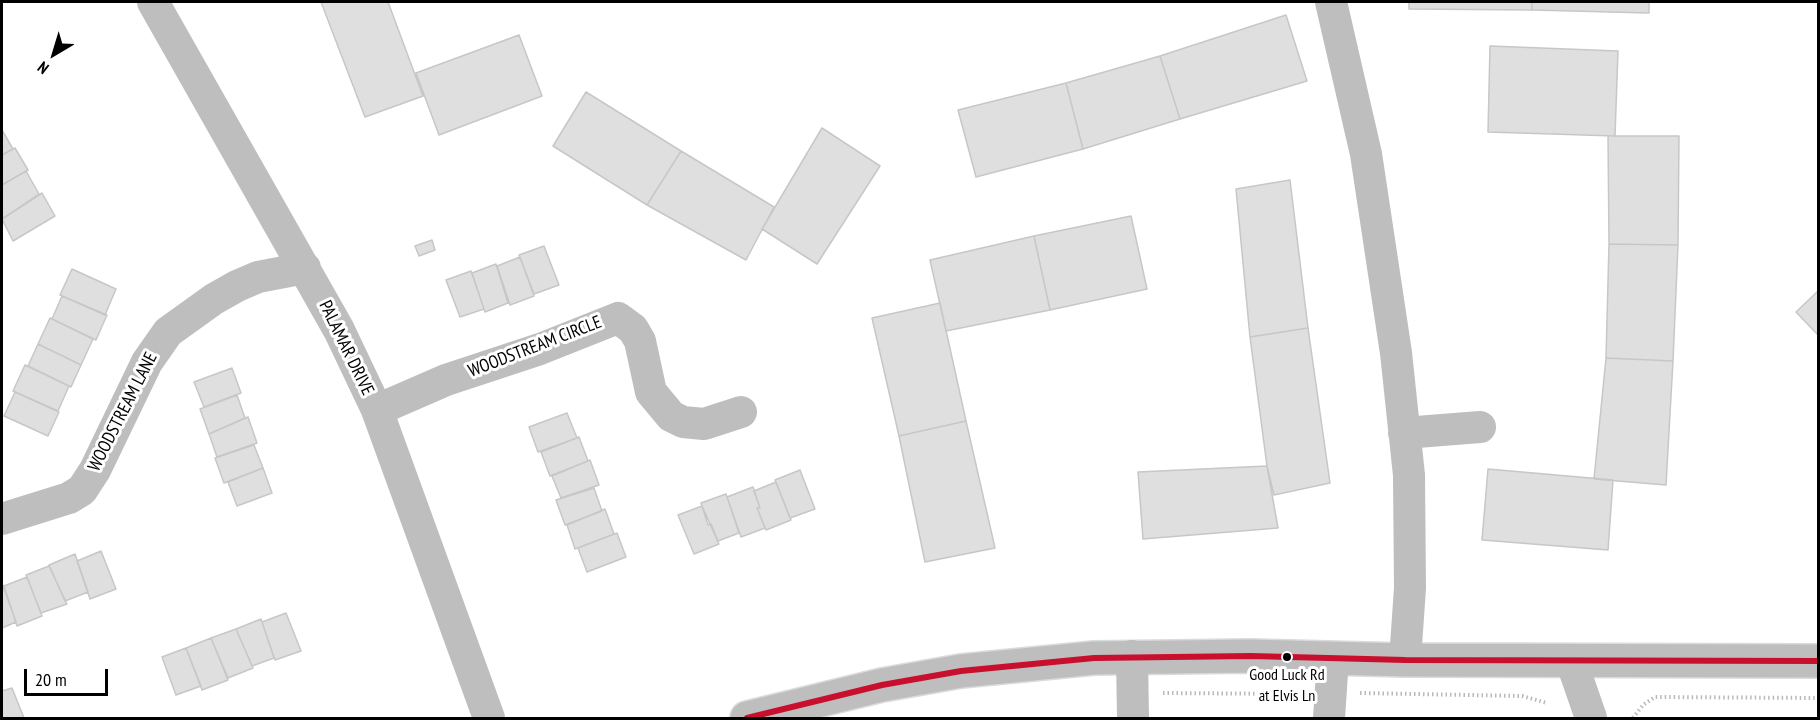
<!DOCTYPE html>
<style>
body{margin:0}
#map{position:relative;width:1820px;height:720px;overflow:hidden;background:#fff;font-family:"PT Sans Narrow",sans-serif}
canvas{display:block}
.frame{position:absolute;inset:0;border:3px solid #000;pointer-events:none}
.north{position:absolute;left:24px;top:24px;width:60px;height:60px;-webkit-text-stroke:4px #fff;paint-order:stroke;rotate:218deg;font-size:16px;font-weight:700;line-height:24px;text-align:center;color:#000}
.north::after{content:'';display:block;margin:auto;width:21px;height:27px;background:#000;clip-path:polygon(50% 0,100% 100%,50% 72%,0 100%)}
.scale{position:absolute;left:24px;top:669px;width:84px;height:27px;box-sizing:border-box;border:3px solid #000;border-top:0;padding-left:8px;font-size:18px;line-height:21px;white-space:nowrap;color:#000;-webkit-text-stroke:4px #fff;paint-order:stroke}
</style>
<div id="map">
<canvas width="1820" height="720"></canvas>
<div class="frame"></div>
<div class="north">N</div>
<div class="scale">20 m</div>
</div>
<script>
const c = document.querySelector('canvas').getContext('2d');
c.lineJoin = 'round';
function fill(path, color) { c.fillStyle = color; c.fill(path, 'evenodd'); }
const poly = rows => new Path2D(rows.map(r => 'M' + r).join(''));
function trace(path, color, width, dash) { c.strokeStyle = color; c.lineWidth = width; c.lineCap = dash ? 'butt' : 'round'; c.setLineDash(dash || []); c.stroke(path); }
function label(font, color, halo, rows, align = 'center') {
  c.font = font + ' "PT Sans Narrow",sans-serif'; c.lineWidth = 6; c.setLineDash([]); c.textBaseline = 'middle'; c.strokeStyle = halo; c.fillStyle = color; for (const [text, x, y, turn = 0] of rows) {
    c.save(); c.translate(x, y); c.rotate((+turn || 0) * Math.PI / 180); c.textAlign = isNaN(turn) ? turn : align; if (halo) c.strokeText(text, 0, 0); c.fillText(text, 0, 0); c.restore();
  }
}
const building = poly([
 [321,2,388,2,423,96,365,117,321,2],
 [1409,2,1532,2,1532,10,1409,9,1409,2],
 [1532,2,1649,2,1649,13,1532,10,1532,2],
 [1286,15,1307,81,1180,119,1160,56,1286,15],
 [519,35,542,96,439,135,416,73,519,35],
 [1490,46,1618,51,1615,136,1488,132,1490,46],
 [1160,56,1180,119,1083,149,1066,83,1160,56],
 [1066,83,1083,149,976,177,958,110,1066,83],
 [586,92,681,151,647,205,553,146,586,92],
 [822,128,880,166,817,264,762,229,822,128],
 [2,130,13,149,2,155,2,130],
 [1608,136,1679,136,1678,245,1609,244,1608,136],
 [15,148,28,170,2,185,2,155,15,148],
 [681,151,774,207,746,260,647,205,681,151],
 [26,171,39,194,2,219,2,185,26,171],
 [1290,180,1308,328,1250,337,1236,189,1290,180],
 [42,193,55,216,13,241,2,219,42,193],
 [1131,216,1147,289,1050,310,1034,236,1131,216],
 [1034,236,1050,310,946,331,930,260,1034,236],
 [432,240,435,250,419,256,415,246,432,240],
 [1609,244,1678,245,1673,361,1606,358,1609,244],
 [544,246,559,285,534,294,519,255,544,246],
 [520,257,534,296,510,305,497,266,520,257],
 [496,264,508,303,485,312,472,273,496,264],
 [72,269,116,289,105,315,60,295,72,269],
 [471,271,484,309,460,317,446,280,471,271],
 [1818,291,1818,335,1796,312,1818,291],
 [62,296,107,315,96,340,52,319,62,296],
 [940,303,966,421,899,436,872,318,940,303],
 [50,318,93,339,81,365,38,344,50,318],
 [1308,328,1330,483,1274,495,1267,466,1250,337,1308,328],
 [38,344,81,365,71,387,28,366,38,344],
 [1606,358,1673,361,1666,485,1594,479,1606,358],
 [25,365,69,386,58,411,13,391,25,365],
 [232,368,241,393,204,407,194,382,232,368],
 [15,392,59,412,48,436,4,416,15,392],
 [237,395,245,418,209,434,200,409,237,395],
 [567,413,577,438,538,452,529,427,567,413],
 [248,417,257,443,217,457,209,434,248,417],
 [966,421,995,548,925,562,899,436,966,421],
 [579,437,588,461,550,476,541,452,579,437],
 [254,445,263,468,224,483,215,458,254,445],
 [590,460,599,485,561,498,552,476,590,460],
 [1267,466,1278,528,1143,539,1138,472,1267,466],
 [263,468,272,493,237,506,228,482,263,468],
 [1488,469,1613,480,1608,550,1482,540,1488,469],
 [800,470,815,509,790,518,775,480,800,470],
 [776,482,791,520,766,530,757,508,760,508,754,491,776,482],
 [753,487,760,508,757,508,765,528,741,537,727,497,753,487],
 [594,488,602,511,565,525,556,500,594,488],
 [726,494,739,533,718,541,711,524,708,525,701,503,726,494],
 [702,506,719,544,694,554,678,515,702,506],
 [605,509,614,534,575,549,567,525,605,509],
 [617,533,626,557,587,572,578,548,617,533],
 [101,551,116,589,90,599,77,561,101,551],
 [75,554,88,592,65,601,49,565,75,554],
 [49,566,67,604,41,613,26,575,49,566],
 [27,577,42,616,17,626,4,586,27,577],
 [2,583,16,622,2,628,2,583],
 [286,613,301,651,275,660,262,622,286,613],
 [261,619,274,658,252,666,236,629,261,619],
 [236,629,253,668,228,678,211,638,236,629],
 [211,638,228,680,202,690,186,648,211,638],
 [186,648,201,686,176,695,162,657,186,648],
 [12,688,24,718,2,718,2,691,12,688]
]);
fill(building, '#dfdfdf');
trace(building, '#c7c7c7', 1.5);
const major = poly([
 [747,718,882,685,961,671,1094,658,1251,656,1405,660,1818,661]
]);
trace(major, '#dbdbdb', 36);
trace(poly([
 [1163,693,1301,694],
 [1360,693,1522,696,1547,703],
 [1633,718,1643,705,1655,697,1818,698]
]), '#b9b9b9', 4, [1.5, 3]);
trace(poly([
 [153,2,339,330,377,410,489,718],
 [1331,2,1366,154,1396,353,1409,475,1410,588,1405,660],
 [377,410,446,380,540,349,618,318,633,329,640,341,651,392,671,416,683,422,704,424,741,412],
 [1404,433,1480,427],
 [2,519,69,498,82,490,95,470,147,362,168,332,214,299,237,286,258,277,305,268],
 [1132,656,1133,718],
 [1571,660,1591,718],
 [1329,718,1333,658]
]), '#bebebe', 32);
trace(major, '#bebebe', 33);
trace(poly([
 [747,718,882,685,961,671,1094,658,1251,656,1405,660,1818,661]
]), '#c8102e', 6);
for (const [x, y, r, color] of [
 [1287,657,5,"#000"]
]) { const dot = new Path2D(); dot.arc(x, y, r, 0, 2 * Math.PI); c.fillStyle = color; c.fill(dot); trace(dot, '#fff', 2); }
label('16px', '#000', '#fff', [
 ["Good Luck Rd",1287,675],
 ["at Elvis Ln",1287,696]
]);
label('18px', '#000', '#fff', [
 ["WOODSTREAM CIRCLE",535,347,-21],
 ["PALAMAR DRIVE",346,348,64],
 ["WOODSTREAM LANE",123,412,-63]
]);
</script>
